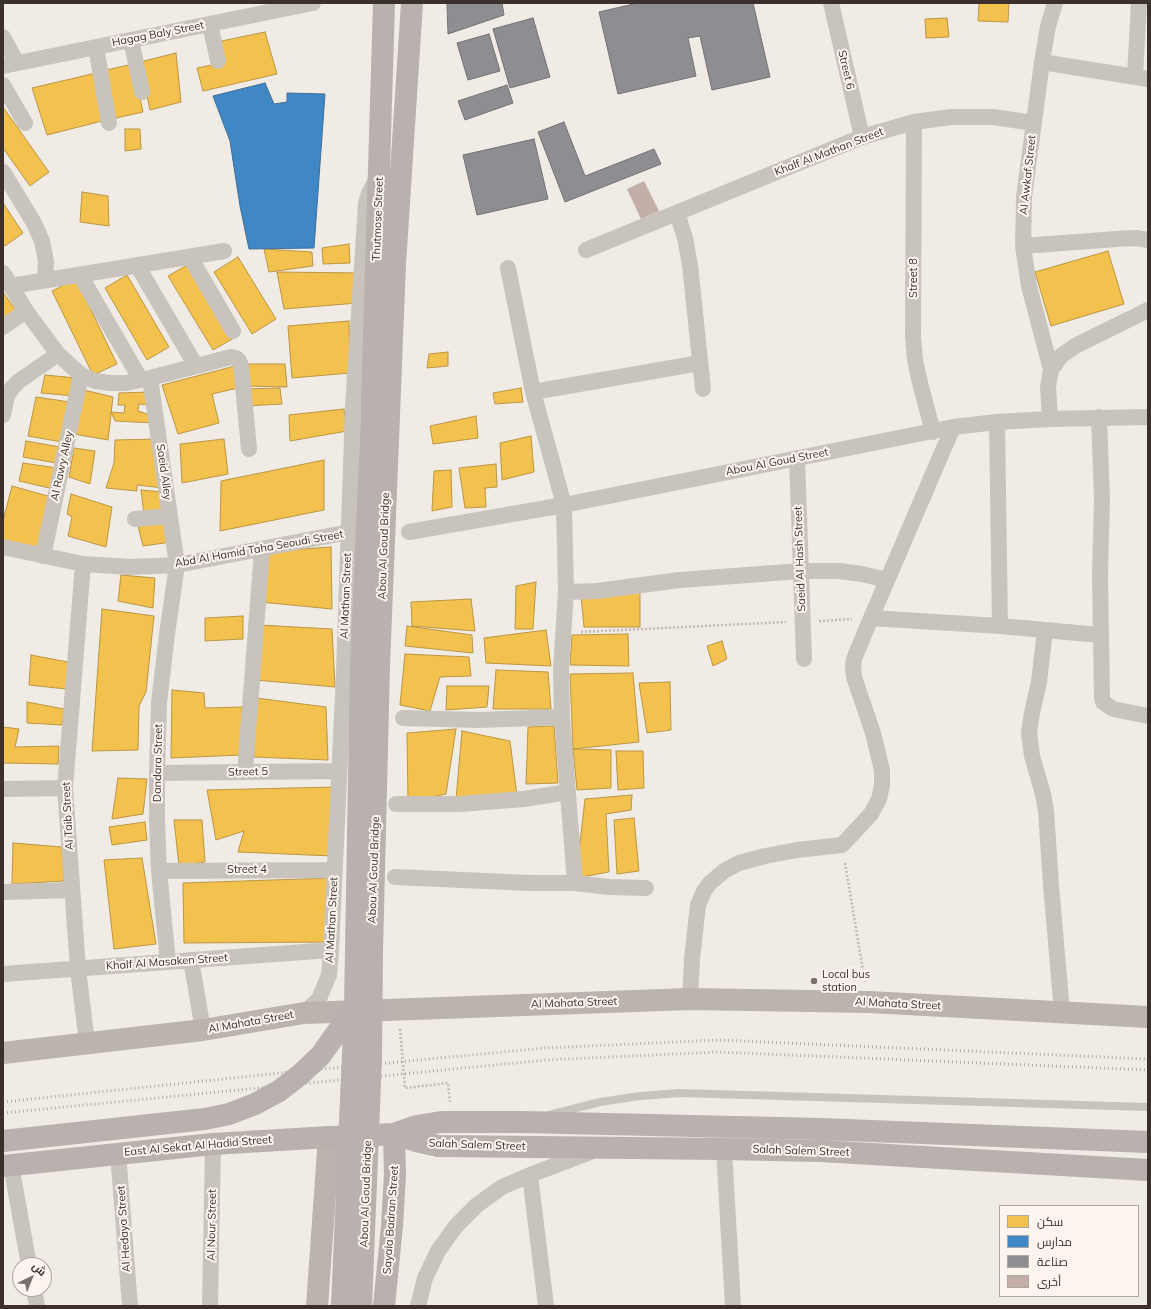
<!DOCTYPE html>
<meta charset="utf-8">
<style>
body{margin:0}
#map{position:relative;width:1151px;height:1309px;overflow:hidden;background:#f0ebe5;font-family:Mulish,Cairo,sans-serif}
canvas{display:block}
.frame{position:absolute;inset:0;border:4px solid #3b302b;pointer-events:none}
.legend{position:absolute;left:999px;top:1205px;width:140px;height:92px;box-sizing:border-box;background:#fbf5ee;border:1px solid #aea6a0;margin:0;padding:5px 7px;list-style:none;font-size:12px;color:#3b302b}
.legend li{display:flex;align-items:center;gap:8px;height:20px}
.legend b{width:20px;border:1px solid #aea6a0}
.north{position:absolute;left:12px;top:1257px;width:40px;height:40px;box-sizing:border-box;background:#fbf5ee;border:1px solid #aea6a0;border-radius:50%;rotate:43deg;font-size:11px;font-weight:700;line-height:16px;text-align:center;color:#3b302b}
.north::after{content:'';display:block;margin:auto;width:14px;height:18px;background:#7a716c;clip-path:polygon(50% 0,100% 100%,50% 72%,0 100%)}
</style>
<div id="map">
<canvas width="1151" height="1309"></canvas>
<div class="frame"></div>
<ul class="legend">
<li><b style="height:11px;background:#f2c14e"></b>سكن</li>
<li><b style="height:11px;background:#3f88c5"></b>مدارس</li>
<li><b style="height:11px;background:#8d8d92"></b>صناعة</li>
<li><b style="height:11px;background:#c3afa7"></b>أخرى</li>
</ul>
<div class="north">ش</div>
</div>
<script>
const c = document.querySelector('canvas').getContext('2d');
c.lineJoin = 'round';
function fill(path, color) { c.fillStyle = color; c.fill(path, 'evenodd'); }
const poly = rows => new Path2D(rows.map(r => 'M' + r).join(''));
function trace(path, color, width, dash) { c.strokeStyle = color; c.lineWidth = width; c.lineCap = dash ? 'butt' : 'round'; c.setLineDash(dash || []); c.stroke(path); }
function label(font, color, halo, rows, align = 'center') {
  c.font = font + ' Mulish,sans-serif'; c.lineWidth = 4; c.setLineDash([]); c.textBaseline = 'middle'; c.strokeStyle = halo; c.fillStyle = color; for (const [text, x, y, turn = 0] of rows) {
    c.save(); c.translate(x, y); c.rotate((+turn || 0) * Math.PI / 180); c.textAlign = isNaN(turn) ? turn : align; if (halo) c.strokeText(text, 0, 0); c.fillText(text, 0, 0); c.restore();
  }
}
const homes = poly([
 [979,3,1009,3,1008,22,978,21,979,3],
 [947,18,949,37,926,38,925,19,947,18],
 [265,32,277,74,203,91,197,68,221,63,217,42,265,32],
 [176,53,181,102,150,110,140,62,176,53],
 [133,64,143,112,112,119,102,71,133,64],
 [96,73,106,120,47,135,32,88,96,73],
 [3,107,49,172,30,186,3,148,3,107],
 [125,129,140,129,141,149,125,151,125,129],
 [82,192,108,196,109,226,80,222,82,192],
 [3,203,23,233,5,246,3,243,3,203],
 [349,244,350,263,323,264,322,248,349,244],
 [264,249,312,252,313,266,269,272,264,249],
 [1108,251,1124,304,1051,326,1035,272,1108,251],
 [238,257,276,319,252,334,214,272,238,257],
 [189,264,234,338,213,350,168,276,189,264],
 [277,272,358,273,358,303,284,309,277,272],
 [127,275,169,347,147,360,105,288,127,275],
 [76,279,117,364,93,375,52,291,76,279],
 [3,292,17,312,3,322,3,292],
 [349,321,350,373,292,378,288,326,349,321],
 [448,352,448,366,427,368,429,354,448,352],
 [244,364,285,364,287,387,245,386,244,364],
 [235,366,238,388,212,394,219,423,178,434,162,385,235,366],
 [45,375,77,378,74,396,41,393,45,375],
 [280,388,282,404,246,406,245,389,280,388],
 [521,388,523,402,495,404,493,393,521,388],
 [84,390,113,397,108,440,74,434,84,390],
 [149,392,151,405,139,404,138,411,153,416,153,423,115,421,111,412,124,413,125,405,118,405,119,393,149,392],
 [36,397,70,402,62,442,28,436,36,397],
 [344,409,347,431,290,441,289,415,344,409],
 [476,416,478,438,433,444,430,426,476,416],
 [531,436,534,472,502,480,500,443,531,436],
 [157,439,163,488,137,485,137,491,106,488,114,463,115,440,157,439],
 [224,439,228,474,182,483,180,444,224,439],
 [26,441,60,447,56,463,23,457,26,441],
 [74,448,95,451,90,484,69,477,74,448],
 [324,460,324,510,220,531,221,481,324,460],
 [23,463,57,468,54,489,19,481,23,463],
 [496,464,497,487,485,488,486,507,465,508,459,468,496,464],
 [451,470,452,507,432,511,434,471,451,470],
 [12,486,48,496,39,553,3,542,3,521,12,486],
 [141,490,163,492,166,513,144,515,141,490],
 [71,494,112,507,106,547,68,536,72,517,67,514,71,494],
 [165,519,171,542,143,546,137,522,165,519],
 [331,547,332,609,260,602,262,552,331,547],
 [121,575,155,578,153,608,118,601,121,575],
 [536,582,533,629,515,629,516,586,536,582],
 [640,592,640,627,584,627,581,596,640,592],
 [471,599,475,631,412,626,411,602,471,599],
 [102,609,154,616,146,692,139,706,138,750,92,751,102,609],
 [243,616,243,639,205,641,205,618,243,616],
 [259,625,332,629,335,687,255,680,259,625],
 [407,626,472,635,473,653,405,646,407,626],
 [546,630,551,666,486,663,484,638,546,630],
 [628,634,629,666,570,665,572,635,628,634],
 [722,641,727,659,713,666,707,646,722,641],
 [405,654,469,657,471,676,440,677,430,711,400,705,405,654],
 [31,655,68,662,66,689,29,685,31,655],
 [496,670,548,672,551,709,493,709,496,670],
 [633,673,639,742,573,749,570,674,633,673],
 [670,682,671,730,647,733,639,683,670,682],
 [447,686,489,686,487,707,446,710,447,686],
 [172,690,204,693,205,708,242,707,242,755,171,758,172,690],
 [256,698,326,707,328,760,254,757,256,698],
 [27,702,64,709,62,725,27,723,27,702],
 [554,726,558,783,526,784,528,727,554,726],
 [3,727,19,729,15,747,59,746,58,764,3,763,3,727],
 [456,729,446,794,408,802,407,733,456,729],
 [462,731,510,741,517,796,456,799,462,731],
 [573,749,611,750,611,788,577,790,573,749],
 [616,751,643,751,644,788,618,790,616,751],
 [118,778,147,779,143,814,112,819,118,778],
 [335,787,333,856,238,852,244,831,216,840,207,790,335,787],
 [632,795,631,810,606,814,609,872,576,878,585,799,632,795],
 [634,818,639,871,617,874,614,820,634,818],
 [174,820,202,820,205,862,179,866,174,820],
 [145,822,147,840,112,845,109,827,145,822],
 [13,843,62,847,64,881,12,884,13,843],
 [142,858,156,944,114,949,104,860,142,858],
 [332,878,330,942,184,943,183,883,332,878]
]);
fill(homes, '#f2c14e');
trace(homes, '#bb9644', 1);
const schools = poly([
 [265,83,274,104,287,102,287,93,325,94,314,248,249,249,240,206,230,141,213,96,265,83]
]);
fill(schools, '#3f88c5');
trace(schools, '#3e6e97', 1);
const industry = poly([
 [447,3,502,3,504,15,448,34,447,3],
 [638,3,753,3,770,77,712,90,700,36,688,38,696,76,618,94,599,12,638,3],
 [533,18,550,77,510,88,493,29,533,18],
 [489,34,500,71,468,80,457,43,489,34],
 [507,85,513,103,465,120,458,101,507,85],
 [564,122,585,176,654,149,661,164,565,202,538,132,564,122],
 [534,139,548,199,477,215,463,155,534,139]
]);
fill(industry, '#8d8d92');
trace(industry, '#747173', 1);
fill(poly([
 [644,181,659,211,641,219,627,189]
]), '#c3afa7');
trace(poly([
 [819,621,852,619],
 [581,632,786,622],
 [845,863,865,982],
 [400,1029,405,1088,448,1083,450,1102]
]), '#c2bbb6', 2.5, [2, 2]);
trace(poly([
 [549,1115,600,1102,640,1096,680,1093,1148,1107]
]), '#c9c3be', 8);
trace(poly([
 [831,3,862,137],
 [210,24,218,61],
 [3,37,17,63],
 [131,40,142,92],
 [96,47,109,123],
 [1042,62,1148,79],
 [3,66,313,3],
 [1135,76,1139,3],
 [3,85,25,123],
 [914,122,913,336,915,360,920,383,933,432],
 [3,172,34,223,42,241,46,261,45,280],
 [677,213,685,238,690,265,703,389],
 [1023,246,1116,239,1136,238,1148,240],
 [586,250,862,137,914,122,951,117,993,117,1034,123],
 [190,257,233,331],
 [137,265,196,366],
 [508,268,533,392,564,505,566,592,561,668,562,717,575,883],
 [3,273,26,311,58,354,81,375,95,381,111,383,126,383,150,378,231,357,236,358,239,361,241,365,249,449],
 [80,275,141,380],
 [11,286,224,251],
 [3,327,26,311],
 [1051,370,1029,286,1023,246,1024,197,1042,62,1048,26,1055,3],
 [150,378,177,565,167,634,159,703,157,773,157,822,159,871,168,962],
 [533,392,700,363],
 [3,415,7,396,12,388,19,381,58,354],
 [1099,417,1102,499,1100,576,1102,698,1103,702,1113,709,1148,716],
 [1050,419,1048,387,1051,370,1061,356,1075,346,1148,310],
 [997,422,1000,626,1045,630,1039,682,1032,713,1029,733,1032,756,1043,794,1046,811,1051,885,1062,1012],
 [797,458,804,659],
 [135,519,170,516],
 [409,532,564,505,953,427,997,422,1050,419,1148,417],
 [3,547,83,564,130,567,177,565,349,532],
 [43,556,81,375],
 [83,564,65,788,78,969,87,1043],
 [566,592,597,591,680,580,801,571,839,571,862,574,887,580],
 [871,618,1000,626],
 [1045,630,1100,635],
 [403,718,479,720,562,717],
 [245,772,262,550],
 [157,773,339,771],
 [3,789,65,788],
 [396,804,460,804,524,799,568,792],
 [159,871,335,870],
 [395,877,530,883,575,883,609,887,646,888],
 [5,892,72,890],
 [191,960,203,1030],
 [3,974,331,950],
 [690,999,692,959,698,905,704,891,710,883,724,871,739,863,765,856,797,850,842,845,871,814,879,799,882,785,882,770,873,733,854,677,853,667,854,659,871,618,953,427],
 [304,1013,319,999,329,975,331,950,344,672,353,407,366,203,369,193,376,180],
 [724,1149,733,1306],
 [118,1153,130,1306],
 [11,1165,29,1265],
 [530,1175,546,1306],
 [34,1289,37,1306],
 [210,1306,213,1144],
 [418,1306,425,1278,438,1251,456,1226,477,1205,502,1187,530,1175,593,1151]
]), '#c9c3be', 16);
trace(poly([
 [3,1053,203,1030,304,1013,690,999,869,1002,1148,1017],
 [317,1306,329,1137]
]), '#bab3ae', 22);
trace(poly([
 [394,1134,416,1141,438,1146,724,1149,820,1151,1148,1170],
 [3,1141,205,1119,229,1114,255,1104,279,1091,301,1074,321,1055,355,1007],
 [3,1166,213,1144,329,1137,394,1134,417,1126,441,1122,522,1122,821,1129,1148,1142],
 [342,1306,355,1007,361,665,371,434,384,3],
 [361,1306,371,1058,372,952,379,666,395,264,412,3],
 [384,1306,392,1226,395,1174,394,1134]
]), '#b8b1ad', 22);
trace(poly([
 [3,1102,281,1073,545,1048,719,1040,1148,1059],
 [3,1113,546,1060,718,1052,1148,1070]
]), '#b1aca8', 3, [1, 3]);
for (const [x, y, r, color] of [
 [814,981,4,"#7a716c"]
]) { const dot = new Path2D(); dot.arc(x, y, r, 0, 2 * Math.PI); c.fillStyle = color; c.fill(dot); trace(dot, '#fbf5ee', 1.5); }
label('11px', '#3b302b', '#fbf5ee', [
 ["Hagag Baly Street",158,34,-11],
 ["Street 6",846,70,77],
 ["Khalf Al Mathan Street",829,152,-21],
 ["Al Awkaf Street",1028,175,-84],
 ["Thutmose Street",378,219,-88],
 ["Street 8",914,278,-90],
 ["Abou Al Goud Street",777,462,-11],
 ["Al Rawy Alley",62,466,-78],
 ["Saeid Alley",164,472,82],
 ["Abou Al Goud Bridge",384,546,-88],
 ["Abd Al Hamid Taha Seoudi Street",259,549,-10],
 ["Saeid Al Hash Street",800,559,-92],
 ["Al Mathan Street",346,596,-88],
 ["Dandara Street",158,763,-89],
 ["Street 5",248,772,-1],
 ["Al Taib Street",68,816,-93],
 ["Street 4",247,870],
 ["Abou Al Goud Bridge",374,870,-88],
 ["Al Mathan Street",332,920,-87],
 ["Khalf Al Masaken Street",167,962,-4],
 ["Al Mahata Street",574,1003,-2],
 ["Al Mahata Street",898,1004,3],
 ["Al Mahata Street",251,1022,-10],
 ["Salah Salem Street",477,1145,2],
 ["East Al Sekat Al Hadid Street",198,1146,-5],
 ["Salah Salem Street",801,1151,2],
 ["Abou Al Goud Bridge",366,1194,-88],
 ["Sayala Badran Street",391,1220,-86],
 ["Al Nour Street",212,1225,-89],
 ["Al Hedaya Street",124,1229,-94]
]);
label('11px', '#3b302b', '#fbf5ee', [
 ["Local bus",822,975],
 ["station",822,988]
], 'left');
</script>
